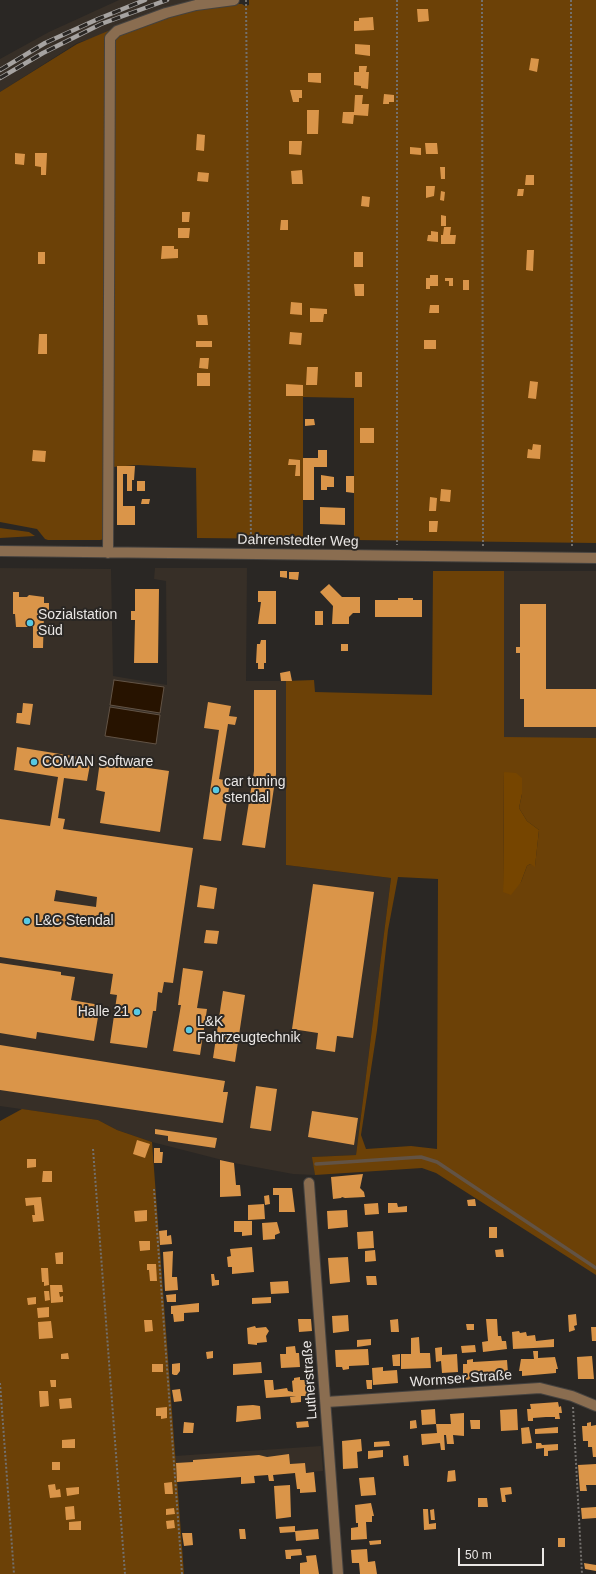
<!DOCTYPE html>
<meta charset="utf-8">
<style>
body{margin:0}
#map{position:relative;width:596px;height:1574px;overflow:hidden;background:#2a2724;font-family:Helvetica,sans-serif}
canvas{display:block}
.scale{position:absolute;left:458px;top:1548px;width:86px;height:18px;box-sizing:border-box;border:2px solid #eae7e5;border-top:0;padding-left:5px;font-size:12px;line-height:14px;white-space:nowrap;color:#eae7e5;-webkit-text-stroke:3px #2a2724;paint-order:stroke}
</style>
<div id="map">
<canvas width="596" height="1574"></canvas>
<div class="scale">50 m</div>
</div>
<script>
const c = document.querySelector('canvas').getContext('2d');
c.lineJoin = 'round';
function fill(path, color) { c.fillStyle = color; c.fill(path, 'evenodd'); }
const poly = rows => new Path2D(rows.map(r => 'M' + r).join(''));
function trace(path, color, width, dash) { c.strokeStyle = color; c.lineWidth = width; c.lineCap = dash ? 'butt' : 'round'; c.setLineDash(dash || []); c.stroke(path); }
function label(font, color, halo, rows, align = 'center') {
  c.font = font + ' Helvetica,sans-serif'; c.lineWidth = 4; c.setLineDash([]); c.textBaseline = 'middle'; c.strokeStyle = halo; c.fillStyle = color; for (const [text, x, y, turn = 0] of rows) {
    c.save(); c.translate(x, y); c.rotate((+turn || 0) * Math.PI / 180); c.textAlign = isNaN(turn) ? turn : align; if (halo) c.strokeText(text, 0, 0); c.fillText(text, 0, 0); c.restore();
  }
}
fill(poly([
 [119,0,216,0,77,43,0,92,0,59,49,32],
 [0,568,111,569,113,676,167,685,166,581,154,579,155,568,247,568,246,681,286,681,286,865,391,878,356,1155,313,1157,315,1175,293,1174,234,1163,152,1142,117,1130,98,1120,0,1106],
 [504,571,596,571,596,738,504,738],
 [321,1446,323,1471,177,1482,175,1456]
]), '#372f27');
fill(poly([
 [249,0,596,0,596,543,354,540,354,398,303,397,303,539,197,538,196,468,138,465,113,467,113,537,112,537,112,48,116,36,194,9,235,4,242,4,245,6,249,5],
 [120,26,105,46,107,67,105,539,100,540,48,540,45,539,37,529,0,522,0,92,77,44],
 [0,528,29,532,35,536,0,538],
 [433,571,504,571,504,737,596,738,596,1275,436,1173,422,1168,315,1175,312,1157,356,1155,391,878,286,865,286,681,314,680,315,692,432,695],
 [504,772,522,794,519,808,527,821,539,830,535,866,530,864,527,866,521,882,503,891],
 [398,877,438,879,437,1149,411,1146,366,1149,361,1135,377,1030,388,930],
 [22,1109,98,1120,117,1130,152,1142,184,1574,0,1574,0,1121]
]), '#6c4107');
fill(poly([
 [504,772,516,773,522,778,522,794,519,808,527,821,539,830,535,867,530,864,527,866,521,882,511,895,503,892]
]), '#764500');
const water = poly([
 [114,680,164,687,160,713,110,705,114,680],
 [110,707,160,715,156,744,105,736,110,707]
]);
fill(water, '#271300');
trace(water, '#625345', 1);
trace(poly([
 [316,1164,421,1157,437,1162,596,1268]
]), '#625345', 3.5);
fill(poly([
 [417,9,428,9,429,21,418,22],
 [373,17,374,30,354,31,354,21,359,21,359,18],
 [355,44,370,45,370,56,355,54],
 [531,58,539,59,537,72,529,70],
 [359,66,367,66,366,72,369,72,368,89,361,88,361,86,354,85,354,72,359,72],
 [308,73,321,73,321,83,308,82],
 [290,90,302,90,302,98,299,98,299,102,293,102],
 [384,94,394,95,394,102,389,102,389,104,383,104],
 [355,95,363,95,362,104,369,104,368,116,354,115,353,124,342,123,343,112,354,112],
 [307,110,319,110,318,134,307,134],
 [197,134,205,135,204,151,196,150],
 [289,141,302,141,301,155,289,154],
 [425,143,437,143,438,154,426,154],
 [410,147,421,148,421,155,410,154],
 [15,153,25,154,24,165,15,164],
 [35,153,47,153,46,175,41,175,41,167,35,166],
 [440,167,445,167,445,179,441,179],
 [302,170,303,184,292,184,291,171],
 [198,172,209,173,208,182,197,181],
 [526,175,534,175,534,185,525,185],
 [426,186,435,186,434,196,426,198],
 [518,189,524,189,523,196,517,196],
 [441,191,445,192,444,201,440,200],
 [362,196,370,197,369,207,361,206],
 [182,212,190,212,189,222,182,222],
 [441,215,446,216,446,226,441,226],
 [281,220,288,220,288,230,280,230],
 [444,227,451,227,450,235,456,235,455,244,441,244,441,235,443,235],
 [178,228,190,228,189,238,178,238],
 [431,231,438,232,438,242,427,241,428,235,431,235],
 [162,246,174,246,174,249,178,249,178,258,161,259],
 [527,250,534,250,533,271,526,270],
 [38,252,45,252,45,264,38,264],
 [354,252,363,252,363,267,354,267],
 [430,275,438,275,438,286,430,286,430,289,426,289,426,278,430,278],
 [445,278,453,278,453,286,449,286,449,281,445,281],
 [463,280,469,280,469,290,463,290],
 [354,284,364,284,364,296,355,296],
 [291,302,302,303,302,315,290,314],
 [430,305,439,305,439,313,429,313],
 [310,308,327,309,327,314,324,314,323,322,310,322],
 [197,315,207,315,208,325,198,325],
 [290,332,302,333,301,345,289,344],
 [39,334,47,334,47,354,38,354],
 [424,340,436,340,436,349,424,349],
 [196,341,212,341,212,347,196,347],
 [200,358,209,358,208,369,199,368],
 [307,367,318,367,317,385,306,385],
 [355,372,362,372,362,387,355,387],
 [197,373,210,373,210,386,197,386],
 [530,381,538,382,536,399,528,398],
 [286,384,303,385,303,396,286,396],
 [305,419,314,419,315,425,305,426],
 [360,428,374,428,374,443,360,443],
 [533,444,541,445,540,459,527,458,528,449,532,450],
 [33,450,46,451,45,462,32,461],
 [318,450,327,450,327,467,314,467,314,500,303,500,303,458,318,458],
 [289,459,300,460,300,476,295,476,296,465,288,465],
 [117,466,135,466,134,480,132,480,132,491,127,491,127,474,123,474,123,506,135,506,135,525,117,525],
 [321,475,334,477,334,487,327,487,327,490,321,490],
 [346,476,354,476,354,493,346,492],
 [137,481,145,481,145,491,137,491],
 [441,489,451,490,450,502,440,501],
 [430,497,437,498,436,511,429,511],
 [142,499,150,499,149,504,141,504],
 [320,507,345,508,345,525,320,524],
 [429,521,438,521,437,532,429,532],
 [280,571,287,571,287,578,280,577],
 [289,572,299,572,298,580,289,579],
 [329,584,342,597,360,597,360,613,353,613,349,617,349,624,332,624,333,606,320,592],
 [135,589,159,589,158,663,134,663,135,620,131,620,131,611,135,611],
 [258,591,276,591,276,624,258,624,261,602,258,602],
 [13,592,19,592,19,597,27,597,29,595,44,597,44,603,49,603,49,613,44,613,43,648,33,648,33,627,16,627,15,614,13,614],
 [398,598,413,598,413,600,422,600,422,617,375,617,375,600,398,600],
 [520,604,546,604,546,689,596,689,596,727,524,727,524,699,520,699,520,653,516,653,516,647,520,647],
 [315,611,323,611,323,625,315,625],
 [261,640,266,640,266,663,264,663,264,669,258,669,258,663,256,663,257,644,260,644],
 [341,644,348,644,348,651,341,651],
 [290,671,292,681,281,681,280,673],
 [254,690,276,690,276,774,265,848,242,845,254,771],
 [208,702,231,706,229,716,237,717,235,725,228,724,219,779,230,781,221,841,203,839,219,730,204,728],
 [23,703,33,704,30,725,16,723,17,713,22,713],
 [17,747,91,759,87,781,64,778,58,818,65,819,63,829,193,848,173,983,164,982,162,993,158,992,156,1011,153,1011,147,1048,110,1043,117,995,110,994,113,974,0,957,0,819,50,826,58,777,14,770],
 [56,890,97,897,96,907,54,901],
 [100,761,169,771,160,832,100,823,105,792,96,790],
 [313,884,374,892,353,1038,337,1036,335,1052,316,1049,318,1033,292,1029],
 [200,885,217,888,214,909,197,907],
 [206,930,219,931,217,944,204,943],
 [0,963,61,972,61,975,75,977,71,1000,100,1005,94,1041,37,1032,36,1039,0,1033],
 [183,968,203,971,197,1008,207,1009,200,1055,173,1051,181,1005,178,1005],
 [223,991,245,995,235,1062,213,1058],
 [0,1045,225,1081,223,1092,228,1092,223,1123,0,1090],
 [256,1086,277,1089,271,1131,250,1128],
 [312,1111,358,1118,354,1145,308,1137],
 [155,1129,217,1138,215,1148,168,1141,168,1136,155,1134],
 [137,1140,150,1144,145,1158,133,1154],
 [154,1148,160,1148,160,1152,163,1152,162,1163,154,1163],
 [27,1159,36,1159,36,1167,27,1168],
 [220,1160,234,1163,236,1185,240,1185,241,1196,220,1197],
 [43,1171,52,1171,52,1182,42,1182],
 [363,1174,360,1188,364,1192,365,1197,345,1198,342,1197,341,1198,333,1199,331,1177],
 [273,1188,292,1188,295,1212,279,1212,279,1195,273,1195],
 [269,1195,270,1204,265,1205,264,1196],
 [41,1197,44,1221,33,1222,32,1215,35,1215,34,1205,26,1206,25,1198],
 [475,1199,476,1206,468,1206,467,1200],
 [378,1203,379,1214,365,1215,364,1204],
 [388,1203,397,1203,398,1207,407,1206,407,1212,388,1213],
 [264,1204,265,1219,248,1220,248,1205],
 [147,1210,147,1221,135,1222,134,1211],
 [347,1210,348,1227,328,1229,327,1211],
 [234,1221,252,1221,252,1235,242,1236,242,1232,234,1232],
 [277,1222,280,1233,275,1235,275,1239,263,1240,262,1223],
 [489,1227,497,1227,497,1238,489,1238],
 [167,1230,167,1236,171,1235,172,1244,160,1245,159,1231],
 [373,1231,374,1248,358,1249,357,1232],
 [139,1241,150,1241,150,1250,140,1251],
 [252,1247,254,1272,232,1274,232,1267,228,1267,227,1257,231,1256,230,1249],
 [503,1249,504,1257,496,1257,495,1250],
 [375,1250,376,1261,365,1262,365,1251],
 [173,1251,172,1277,177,1277,178,1290,165,1291,163,1252],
 [63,1252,63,1264,56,1264,55,1253],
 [348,1257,350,1282,330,1284,328,1258],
 [147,1264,156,1264,157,1281,150,1281,149,1270,147,1270],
 [41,1268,48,1268,49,1285,44,1286,44,1282,42,1282],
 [211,1274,214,1274,215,1280,219,1280,219,1285,212,1286],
 [366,1276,376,1276,377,1285,367,1285],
 [288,1281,289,1293,271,1294,270,1282],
 [50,1285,62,1285,63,1292,59,1292,60,1297,63,1296,63,1302,51,1303],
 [44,1291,49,1291,50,1300,45,1301],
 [176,1294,176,1302,167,1302,166,1295],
 [36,1297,36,1304,28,1305,27,1298],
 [271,1297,271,1303,252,1304,252,1298],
 [199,1303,199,1312,184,1313,184,1321,174,1322,173,1314,171,1314,171,1306],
 [49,1307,49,1317,38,1318,37,1308],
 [576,1314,577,1325,574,1326,575,1330,569,1332,568,1315],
 [348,1315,349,1331,333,1333,332,1316],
 [298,1319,311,1319,312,1331,299,1332],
 [398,1319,399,1332,391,1332,390,1320],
 [486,1319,497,1319,498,1336,501,1336,502,1341,506,1341,507,1349,483,1352,482,1342,488,1341],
 [144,1320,152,1320,153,1331,145,1332],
 [51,1321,53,1338,39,1339,38,1322],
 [466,1324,474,1324,474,1330,467,1330],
 [255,1326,256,1328,266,1327,269,1331,266,1336,267,1342,257,1343,257,1345,248,1344,247,1328],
 [591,1327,596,1327,596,1341,592,1341],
 [519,1331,520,1333,526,1332,527,1336,535,1335,536,1341,554,1339,554,1347,513,1349,512,1332],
 [419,1337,420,1353,430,1353,431,1368,401,1369,401,1354,411,1354,411,1338],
 [371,1339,371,1345,357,1347,357,1340],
 [475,1345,476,1352,462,1353,461,1346],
 [295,1346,296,1353,299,1353,300,1367,281,1368,280,1354,286,1354,286,1347],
 [442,1347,442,1355,457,1354,458,1372,442,1373,441,1361,436,1362,435,1348],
 [368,1349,369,1365,349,1366,349,1369,343,1370,342,1367,336,1367,335,1350],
 [213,1351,213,1358,207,1359,206,1352],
 [533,1351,538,1351,538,1358,555,1357,558,1369,556,1369,556,1373,522,1376,522,1371,519,1371,521,1359,534,1359],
 [68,1353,69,1359,61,1359,61,1354],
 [400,1354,400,1366,393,1366,392,1355],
 [592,1356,594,1379,578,1379,577,1357],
 [473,1359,473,1362,507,1360,508,1373,505,1374,505,1377,463,1380,463,1364,467,1364,467,1360],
 [261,1362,262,1373,233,1375,233,1364],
 [180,1363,180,1371,177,1375,174,1375,172,1374,172,1364],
 [152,1364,163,1364,163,1372,152,1372],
 [383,1367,383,1371,397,1370,398,1383,373,1385,372,1368],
 [300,1377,300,1380,307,1380,309,1396,301,1396,301,1402,291,1403,290,1397,296,1396,266,1398,264,1380,273,1380,274,1390,287,1388,288,1391,293,1392,292,1381,294,1380,294,1378],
 [50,1380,56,1380,56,1387,51,1387],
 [366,1380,372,1380,372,1389,367,1389],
 [180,1389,182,1401,174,1402,172,1390],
 [39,1391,48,1391,49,1406,40,1407],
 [71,1398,72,1408,60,1409,59,1399],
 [558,1402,559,1407,561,1406,562,1413,559,1413,560,1419,555,1419,555,1417,546,1417,533,1418,533,1421,528,1421,527,1409,531,1409,530,1404],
 [253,1405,260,1406,261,1419,236,1422,237,1406],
 [167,1407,167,1418,161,1419,161,1416,156,1416,156,1408],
 [435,1409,436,1424,451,1424,450,1414,464,1413,464,1436,453,1435,454,1444,447,1444,446,1435,444,1435,445,1450,441,1450,440,1443,422,1445,421,1434,437,1433,436,1424,422,1425,421,1410],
 [517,1409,518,1430,501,1431,500,1410],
 [416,1420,417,1428,410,1429,410,1421],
 [470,1420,480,1420,480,1429,471,1429],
 [308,1421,309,1427,297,1428,296,1422],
 [184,1422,194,1423,193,1433,183,1433],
 [591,1422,591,1426,596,1425,596,1457,593,1457,592,1447,588,1447,588,1441,583,1441,582,1426,587,1426,587,1423],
 [529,1427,532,1443,522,1444,521,1428],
 [558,1427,558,1433,535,1434,535,1429],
 [75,1439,75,1448,62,1448,62,1440],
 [361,1439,362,1451,357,1452,358,1468,343,1469,342,1441],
 [389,1441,390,1446,374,1447,374,1442],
 [536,1443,541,1443,542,1445,558,1444,558,1450,548,1451,548,1456,544,1456,544,1448,536,1449],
 [383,1450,383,1457,368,1459,368,1451],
 [289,1454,290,1464,305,1463,306,1473,314,1472,316,1492,300,1493,300,1489,297,1489,295,1473,273,1475,274,1481,269,1481,268,1475,254,1476,255,1483,241,1484,241,1477,177,1482,176,1463,193,1462,193,1460,259,1455,267,1457],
 [408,1455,409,1466,404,1466,403,1456],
 [52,1462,60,1462,60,1470,52,1470],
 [596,1464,596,1485,586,1485,587,1491,580,1491,578,1465],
 [455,1470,456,1481,447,1482,448,1471],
 [374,1477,376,1495,361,1496,359,1478],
 [172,1482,173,1494,165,1494,164,1483],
 [55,1484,56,1490,60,1489,61,1497,50,1498,48,1485],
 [290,1485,291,1517,276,1519,274,1486],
 [79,1487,79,1494,67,1496,66,1488],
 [511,1487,512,1494,505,1495,506,1502,502,1502,500,1488],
 [478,1498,487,1498,488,1507,478,1507],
 [371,1503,374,1516,372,1516,372,1522,366,1522,367,1539,351,1540,351,1528,358,1527,358,1523,356,1523,355,1505],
 [74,1506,75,1519,66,1520,65,1507],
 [596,1507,596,1518,582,1519,581,1508],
 [174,1508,175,1514,166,1515,166,1509],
 [423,1509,428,1509,429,1524,436,1523,436,1529,424,1530],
 [434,1509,435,1520,431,1520,430,1510],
 [174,1520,175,1528,167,1529,166,1521],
 [81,1521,81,1530,69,1530,69,1522],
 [295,1526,295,1532,280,1533,279,1527],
 [239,1529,245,1529,246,1539,240,1539],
 [318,1529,319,1539,296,1541,295,1531],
 [182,1533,192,1533,193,1545,184,1546],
 [558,1538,565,1538,565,1547,558,1547],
 [381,1540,381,1544,370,1545,369,1541],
 [301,1549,302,1555,291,1556,291,1559,286,1559,285,1550],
 [367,1549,368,1562,375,1561,377,1574,360,1574,359,1563,352,1563,351,1550],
 [316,1555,319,1574,300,1574,300,1563,307,1562,306,1556],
 [584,1563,596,1565,596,1571,585,1569]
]), '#da9549');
const minor = poly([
 [0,551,596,558],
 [108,553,110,38,117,31,166,13,196,5,234,0],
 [309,1183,338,1574],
 [326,1402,540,1388,572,1396,596,1406]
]);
trace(minor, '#45423f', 12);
trace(poly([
 [246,0,251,545],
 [397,0,397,545],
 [482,0,483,547],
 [571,0,572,547],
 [93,1149,125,1574],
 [154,1189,182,1574],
 [0,1383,14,1574],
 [573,1407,582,1574]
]), '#73706d', 2, [2, 2]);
trace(minor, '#8a6d50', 10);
const rail = poly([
 [0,70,45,43,98,19,145,0],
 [0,78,43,53,101,24,167,0]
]);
trace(rail, '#a6a3a1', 4.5);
trace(rail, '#2a2724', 3, [9]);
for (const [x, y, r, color] of [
 [30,623,4,"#58c9e3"],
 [34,762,4,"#58c9e3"],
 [216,790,4,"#58c9e3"],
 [27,921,4,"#58c9e3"],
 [137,1012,4,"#58c9e3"],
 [189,1030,4,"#58c9e3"]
]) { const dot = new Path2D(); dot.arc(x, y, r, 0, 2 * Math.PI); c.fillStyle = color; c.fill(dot); trace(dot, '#2a2724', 1.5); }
label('14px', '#eae7e5', '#2a2724', [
 ["Dahrenstedter Weg",298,541,1],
 ["Wormser Straße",461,1379,-4],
 ["Lutherstraße",310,1380,-94]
]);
label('14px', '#eae7e5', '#2a2724', [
 ["Sozialstation",38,615],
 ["Süd",38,631],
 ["COMAN Software",42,762],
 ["car tuning",224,782],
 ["stendal",224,798],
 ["L&C Stendal",35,921],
 ["Halle 21",129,1012,"right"],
 ["L&K",197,1022],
 ["Fahrzeugtechnik",197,1038]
], 'left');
</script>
